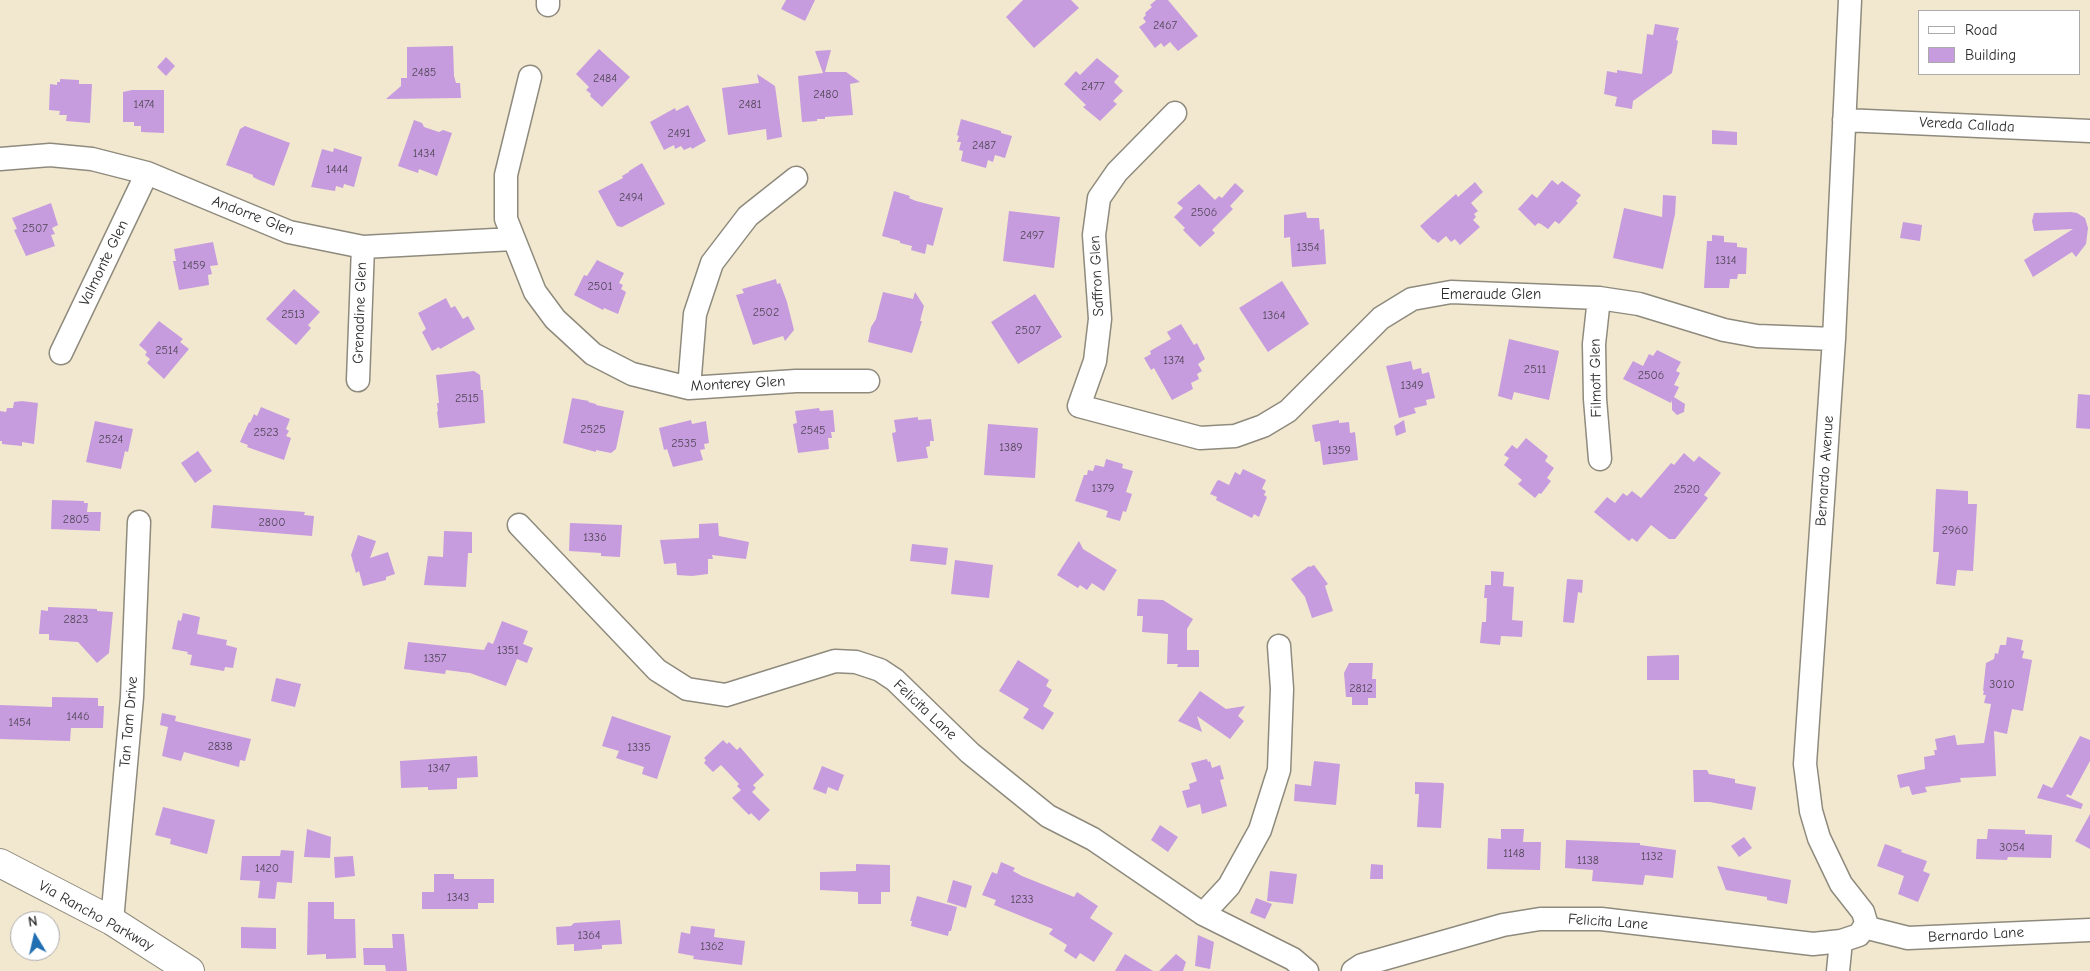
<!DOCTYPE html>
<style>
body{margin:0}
#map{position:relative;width:2090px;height:971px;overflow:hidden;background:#f2e8cf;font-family:"Comic Neue",sans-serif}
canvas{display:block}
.legend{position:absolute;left:1918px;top:10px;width:162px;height:65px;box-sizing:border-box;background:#fff;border:1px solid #aaa;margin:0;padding:6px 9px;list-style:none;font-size:15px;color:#2b2b2b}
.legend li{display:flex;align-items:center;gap:10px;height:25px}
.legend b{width:25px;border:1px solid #aaa}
.north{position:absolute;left:10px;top:911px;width:50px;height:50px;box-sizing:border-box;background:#fff;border:1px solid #aaa;border-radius:50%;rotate:351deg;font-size:14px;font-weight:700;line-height:20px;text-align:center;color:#2b2b2b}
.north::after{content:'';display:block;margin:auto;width:18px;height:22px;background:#1f6fb2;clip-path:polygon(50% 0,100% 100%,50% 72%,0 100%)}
</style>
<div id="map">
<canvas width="2090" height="971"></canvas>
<ul class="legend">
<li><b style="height:6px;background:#fff"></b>Road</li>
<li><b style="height:14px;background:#c69cde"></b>Building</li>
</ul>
<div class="north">N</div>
</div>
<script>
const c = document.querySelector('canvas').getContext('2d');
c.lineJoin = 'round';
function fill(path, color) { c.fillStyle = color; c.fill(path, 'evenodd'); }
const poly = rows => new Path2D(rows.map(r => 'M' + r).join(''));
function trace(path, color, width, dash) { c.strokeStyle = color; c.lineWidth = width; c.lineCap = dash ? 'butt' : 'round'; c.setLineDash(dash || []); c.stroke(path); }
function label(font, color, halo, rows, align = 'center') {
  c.font = font + ' "Comic Neue",sans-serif'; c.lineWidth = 4; c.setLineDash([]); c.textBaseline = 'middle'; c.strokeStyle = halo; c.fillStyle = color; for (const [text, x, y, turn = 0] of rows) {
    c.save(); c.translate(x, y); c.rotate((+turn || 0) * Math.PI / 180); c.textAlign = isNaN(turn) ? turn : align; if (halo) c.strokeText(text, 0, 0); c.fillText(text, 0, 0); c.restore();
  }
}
fill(poly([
 [786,0,815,0,805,21,781,9],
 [1023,0,1071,0,1079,8,1034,48,1006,17],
 [1156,0,1168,0,1198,36,1178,51,1170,42,1164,47,1161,43,1155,48,1139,27,1146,22,1143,18,1146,15,1145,13,1152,7,1150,5],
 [1655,24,1679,28,1676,40,1678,41,1672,73,1633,101,1632,109,1615,106,1617,97,1604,94,1607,71,1617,73,1617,70,1642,74,1647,34,1653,35],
 [453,46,454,76,456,83,460,83,461,98,386,99,401,86,401,78,407,78,407,47],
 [599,49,630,77,602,107,590,96,591,94,586,90,589,87,576,74],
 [831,50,825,72,846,72,860,82,850,84,853,115,825,117,825,119,817,119,817,121,802,122,798,76,823,73,815,51],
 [166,57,175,66,166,76,157,67],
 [1097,58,1119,76,1114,82,1123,91,1113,101,1117,104,1100,121,1083,107,1086,105,1064,84,1076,71,1080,75],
 [757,74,775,86,782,137,767,140,766,129,728,135,722,88,759,83],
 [60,79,79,80,79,84,92,84,90,123,66,121,67,115,59,115,60,111,49,110,50,84,57,85,57,82,60,82],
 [132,90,164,90,164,133,141,132,141,126,134,126,134,122,123,122,123,92],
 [688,105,706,141,692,149,691,147,684,150,681,146,675,149,674,145,664,150,650,122,675,108,676,111],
 [961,119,1001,131,1001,133,1012,136,1005,158,995,155,993,162,988,160,986,168,961,161,963,151,959,150,961,142,957,142,959,136,957,135],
 [414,120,422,123,424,127,439,132,443,130,452,133,437,176,419,169,418,173,398,166],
 [245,126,290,143,274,186,259,180,253,177,253,175,226,165,240,129],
 [1712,130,1737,132,1737,145,1712,144],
 [334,148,362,157,354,187,344,184,343,188,336,186,335,191,311,187,322,149,333,152],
 [642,163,665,204,622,227,617,226,598,191,623,178,622,176,629,172,629,171],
 [1552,180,1558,185,1562,181,1581,195,1576,201,1578,203,1559,224,1555,221,1548,229,1541,224,1538,223,1535,226,1518,209,1532,194,1537,198],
 [1475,182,1483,192,1471,203,1478,211,1474,214,1476,217,1473,220,1480,227,1460,245,1455,239,1451,242,1446,236,1438,243,1434,239,1433,240,1420,226,1456,194,1458,197],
 [1235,183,1244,191,1230,206,1233,209,1212,230,1215,233,1200,247,1183,230,1185,228,1174,217,1183,208,1177,203,1199,184,1215,200,1219,196,1222,198],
 [894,191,910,196,909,198,916,201,943,208,933,246,927,244,925,254,911,250,912,246,900,243,900,241,882,236],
 [1663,195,1676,196,1675,214,1663,269,1613,258,1624,208,1662,217],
 [51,203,58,225,52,228,55,234,51,235,55,246,26,256,14,230,17,229,12,218],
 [1009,211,1060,217,1054,268,1003,261],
 [1306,212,1307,218,1319,218,1320,230,1324,229,1326,264,1292,267,1290,237,1284,238,1284,215],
 [2071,212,2077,213,2085,218,2088,228,2086,244,2076,257,2072,252,2033,277,2024,260,2073,229,2034,231,2032,221,2034,213],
 [1903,222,1922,225,1920,241,1900,238],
 [1712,235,1724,236,1724,242,1737,243,1737,247,1747,248,1746,274,1738,274,1737,279,1730,279,1729,288,1704,288,1707,241,1712,241],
 [213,242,218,265,210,266,212,274,208,275,209,285,179,290,173,261,176,261,174,249],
 [597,260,624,273,619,283,623,285,621,289,626,292,618,314,604,308,603,310,574,295,584,275,587,276],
 [776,279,777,284,780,283,787,302,794,330,785,341,783,336,753,345,736,295,744,293,742,289],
 [1282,281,1309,324,1268,352,1239,308],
 [294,289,320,312,308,325,311,328,296,345,266,319],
 [883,292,913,299,915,292,924,306,920,321,922,321,912,353,868,342,871,327,876,319],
 [1035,294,1062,337,1018,364,991,322],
 [446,298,451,308,455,306,463,319,468,316,475,329,440,349,439,347,432,351,422,332,426,329,418,313],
 [159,321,183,339,180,342,189,349,164,379,147,363,150,359,145,355,147,352,139,345],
 [1181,324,1194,345,1197,343,1205,359,1198,364,1202,371,1197,374,1199,379,1191,383,1193,389,1172,400,1154,368,1151,370,1144,358,1151,354,1150,351,1171,339,1167,332],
 [1509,339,1559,351,1549,400,1514,392,1512,400,1498,396],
 [1657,350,1681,362,1676,371,1680,373,1674,385,1679,387,1674,397,1685,404,1684,412,1677,415,1672,410,1672,400,1671,403,1623,379,1633,361,1643,366,1649,354,1653,356],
 [1411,361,1413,370,1421,368,1422,374,1429,372,1435,398,1426,400,1427,405,1414,408,1416,413,1399,418,1386,366],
 [474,371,480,375,481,390,483,390,485,423,439,428,437,412,438,411,437,403,439,403,436,375],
 [2078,394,2090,395,2090,429,2076,428],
 [572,398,589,401,588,402,596,404,596,405,624,411,616,449,611,453,596,450,596,452,563,443],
 [22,401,38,403,34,444,22,442,22,446,2,444,2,441,0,441,0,411,6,412,7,408,13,408,14,402],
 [261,407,290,419,286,429,289,431,286,436,291,438,284,460,247,447,248,445,240,442,249,422,250,423,254,414,257,416],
 [819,408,820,411,833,410,835,432,831,432,832,438,828,438,829,449,798,453,793,424,797,423,795,411],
 [918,417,918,420,931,419,934,441,930,441,930,446,926,447,928,458,897,462,892,433,896,432,894,420],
 [691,420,692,424,706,421,709,443,704,444,705,449,700,450,703,460,673,467,667,449,664,450,659,428],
 [1339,420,1339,423,1349,422,1350,433,1355,432,1358,460,1323,465,1320,441,1315,442,1312,425],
 [1404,420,1406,432,1396,436,1394,426],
 [95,421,133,429,128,452,125,451,121,469,86,462],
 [988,424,1038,428,1035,478,984,475],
 [1526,438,1548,456,1545,461,1554,468,1547,478,1551,481,1541,494,1539,493,1535,498,1518,484,1522,480,1504,465,1509,458,1504,455,1512,445,1517,449],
 [198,451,212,471,195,483,181,463],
 [1684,453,1694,462,1699,456,1721,473,1704,495,1708,498,1675,539,1669,539,1651,525,1637,542,1632,538,1629,541,1594,512,1607,497,1615,503,1623,493,1627,496,1632,491,1641,498,1671,463,1674,465],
 [1106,459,1123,464,1122,468,1133,471,1126,492,1132,494,1126,512,1123,511,1120,521,1106,517,1108,511,1075,501,1084,475,1087,475,1088,470,1093,471,1095,465,1104,467],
 [1243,469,1266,480,1262,489,1266,491,1264,495,1267,497,1259,517,1254,514,1252,518,1216,500,1217,497,1210,494,1217,481,1219,480,1229,485,1235,472,1240,475],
 [1936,489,1968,491,1968,504,1977,504,1973,571,1957,570,1955,586,1936,584,1939,552,1933,552],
 [52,500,84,501,84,503,88,503,87,512,101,512,100,531,51,529],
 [213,505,305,512,304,515,314,516,312,536,211,528],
 [570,523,622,525,620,557,601,556,601,553,569,551],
 [718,523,719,536,749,542,746,559,712,555,713,559,708,559,708,574,692,576,677,575,676,563,664,564,660,540,699,538,699,524],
 [444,531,472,532,472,553,468,553,466,587,424,585,428,556,443,557],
 [358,535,376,541,370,558,388,552,395,574,386,577,386,580,363,586,359,571,356,573,351,555],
 [1079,541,1083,549,1117,570,1104,591,1092,583,1087,590,1080,585,1078,588,1057,575],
 [912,544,948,548,946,565,910,561],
 [955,560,993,565,989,598,951,594],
 [1314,565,1328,584,1325,586,1333,611,1312,618,1305,597,1291,579,1309,566,1310,567],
 [1491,571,1504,572,1503,586,1514,587,1512,620,1523,621,1522,637,1501,636,1500,645,1480,643,1482,622,1486,622,1487,598,1484,598,1485,585,1491,585],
 [1567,579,1583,580,1582,593,1578,592,1574,623,1563,622],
 [1138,599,1163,600,1193,619,1187,629,1187,650,1199,650,1199,667,1177,667,1178,664,1167,664,1168,634,1142,632,1143,616,1137,616],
 [48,607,97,609,97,611,113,612,109,653,97,663,78,642,49,640,49,634,39,634,41,610,48,611],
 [183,613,200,617,197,634,227,640,226,645,237,648,233,668,225,667,224,671,190,665,192,655,187,654,188,652,172,649,178,620,181,621],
 [502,621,528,631,523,644,533,648,527,663,517,659,506,686,470,673,446,670,445,674,404,669,408,642,484,650,488,642,493,644],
 [2007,637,2023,640,2021,650,2024,651,2022,658,2032,660,2023,711,2012,709,2007,734,1994,731,1996,776,1960,778,1961,782,1925,787,1927,792,1912,795,1909,786,1900,788,1897,775,1925,769,1924,757,1935,755,1934,750,1937,750,1935,739,1955,735,1957,745,1984,743,1991,704,1984,703,1986,695,1983,695,1984,691,1983,691,1986,663,1994,659,1995,653,1998,654,2000,645,2006,645],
 [1679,655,1679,680,1647,680,1647,656],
 [1018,660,1049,680,1046,686,1052,690,1043,706,1054,713,1043,730,1023,718,1029,709,999,691],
 [1349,663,1373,663,1372,679,1376,679,1376,698,1368,698,1368,705,1352,705,1352,697,1346,697,1344,673],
 [276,678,301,684,295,707,271,701],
 [1200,691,1226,709,1245,706,1238,716,1244,721,1230,739,1197,716,1202,732,1178,721],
 [52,697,98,698,98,706,104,706,103,728,71,728,70,741,0,739,0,705,52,707],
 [162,713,176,716,175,721,251,739,245,761,240,760,239,767,184,752,181,761,162,756,168,727,160,725],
 [612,716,671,736,657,779,642,774,644,767,616,758,619,751,602,746],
 [2080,736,2090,740,2090,761,2071,796,2067,794,2066,796,2083,804,2081,809,2037,798,2043,784,2052,788],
 [723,740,727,744,729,742,737,750,740,747,764,775,753,785,756,788,752,792,770,810,759,821,751,813,749,815,732,798,741,790,737,786,739,784,721,765,713,772,704,763,706,760,704,758],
 [477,756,478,777,457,778,457,789,428,790,428,787,401,788,400,761],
 [1207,759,1208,762,1210,761,1212,768,1220,765,1224,779,1220,780,1227,806,1202,814,1200,804,1187,808,1182,791,1190,789,1189,784,1197,781,1191,763],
 [1314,761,1340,764,1336,805,1294,801,1295,784,1311,786],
 [822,766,844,775,838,791,828,787,826,794,813,789],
 [1693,770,1707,770,1709,774,1735,779,1735,783,1756,787,1752,810,1710,802,1694,802],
 [1415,782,1443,783,1444,785,1441,828,1417,827,1419,794,1415,794],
 [163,807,215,820,207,854,170,844,171,839,155,835],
 [2090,814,2090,849,2075,841],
 [1160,825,1178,837,1168,852,1151,840],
 [307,829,331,837,330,858,304,857],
 [1501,829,1524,829,1523,842,1541,842,1540,870,1487,869,1488,838,1501,839],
 [1988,829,2025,830,2025,834,2052,835,2051,858,2008,857,2007,860,1976,859,1977,839,1987,839],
 [1744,837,1752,848,1739,857,1731,846],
 [1566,840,1640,843,1640,845,1676,850,1673,878,1645,875,1643,885,1592,881,1593,870,1565,868],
 [1885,844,1902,850,1901,852,1927,861,1923,871,1930,874,1918,902,1898,894,1904,876,1877,866],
 [281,850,294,851,292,883,277,882,275,899,258,898,260,881,240,880,242,856,280,856],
 [353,856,355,876,335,878,334,857],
 [1001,862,1015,868,1013,871,1022,876,1074,897,1077,892,1098,906,1090,918,1113,933,1094,962,1080,953,1076,959,1064,951,1067,945,1049,934,1053,929,994,905,996,900,982,895,992,872,997,874],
 [856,864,890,865,890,892,881,892,881,904,858,904,858,892,820,890,820,872,856,871],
 [1371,864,1383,865,1383,879,1370,879],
 [1717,866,1791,880,1787,904,1767,900,1767,897,1726,890],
 [1270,871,1297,874,1293,904,1267,901],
 [434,874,454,874,454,879,494,879,494,903,478,903,478,909,422,909,422,892,434,892],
 [953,880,972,886,966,908,947,902],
 [917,896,957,907,951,931,949,931,948,936,911,926,912,921,910,921],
 [1256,898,1272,904,1265,919,1250,913],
 [308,902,334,902,334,919,355,919,356,958,326,959,326,954,307,955],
 [620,920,622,944,602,945,602,949,574,951,574,944,557,945,556,927,571,926,574,923],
 [691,926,715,929,714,937,745,941,742,965,693,959,694,956,678,953,681,932,690,934],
 [241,927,276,928,276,949,241,948],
 [392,934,404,934,407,971,386,971,385,965,364,965,363,948,393,948],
 [1198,935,1214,942,1210,969,1195,966],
 [1125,954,1153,971,1115,971],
 [1176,954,1186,962,1183,971,1159,971]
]), '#c69cde');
const minor = poly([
 [548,0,548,5],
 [530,77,506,175,506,219,535,292,555,319,593,354,632,374,689,388,796,381,868,381],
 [1175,113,1117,172,1099,198,1094,235,1100,319,1095,361,1079,406,1200,438,1235,436,1263,426,1288,411,1381,318,1412,299,1451,292,1599,298,1639,304,1724,330,1757,336,1834,339],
 [1844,120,2090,131],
 [0,159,50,155,92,159,147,173,289,232,363,247,513,239],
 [1599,298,1594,344,1595,399,1600,459],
 [61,353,147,173],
 [358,380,363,247],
 [689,388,695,314,712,263,748,216,796,178],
 [519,525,657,670,687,689,726,695,835,661,856,662,880,670,895,680,970,753,1048,816,1093,839,1203,914,1293,959,1307,971],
 [1203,914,1229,886,1260,830,1279,770,1282,689,1279,646],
 [112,921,132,697,139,522],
 [1864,927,1908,938,2090,930],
 [1353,971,1362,965,1503,925,1540,919,1601,919,1813,944,1841,941,1859,935,1864,927,1866,922,1863,912,1841,884,1819,838,1811,811,1805,764,1834,339,1850,0],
 [1838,971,1841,941]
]);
const major = poly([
 [0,863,112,921,190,971]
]);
trace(minor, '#8e8a7d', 25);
trace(major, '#8e8a7d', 30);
trace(minor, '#fff', 22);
trace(major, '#fff', 28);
label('12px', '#524758', null, [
 ["2467",1165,26],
 ["2485",424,73],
 ["2484",605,79],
 ["2477",1093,87],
 ["2480",826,95],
 ["1474",144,105],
 ["2481",750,105],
 ["2491",679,134],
 ["2487",984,146],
 ["1434",424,154],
 ["1444",337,170],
 ["2494",631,198],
 ["2506",1204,213],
 ["2507",35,229],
 ["2497",1032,236],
 ["1354",1308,248],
 ["1314",1726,261],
 ["1459",194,266],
 ["2501",600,287],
 ["2502",766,313],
 ["2513",293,315],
 ["1364",1274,316],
 ["2507",1028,331],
 ["2514",167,351],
 ["1374",1174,361],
 ["2511",1535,370],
 ["2506",1651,376],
 ["1349",1412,386],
 ["2515",467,399],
 ["2525",593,430],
 ["2545",813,431],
 ["2523",266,433],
 ["2524",111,440],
 ["2535",684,444],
 ["1389",1011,448],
 ["1359",1339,451],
 ["1379",1103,489],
 ["2520",1687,490],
 ["2805",76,520],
 ["2800",272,523],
 ["2960",1955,531],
 ["1336",595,538],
 ["2823",76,620],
 ["1351",508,651],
 ["1357",435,659],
 ["3010",2002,685],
 ["2812",1361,689],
 ["1446",78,717],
 ["1454",20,723],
 ["2838",220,747],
 ["1335",639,748],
 ["1347",439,769],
 ["3054",2012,848],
 ["1148",1514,854],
 ["1132",1652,857],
 ["1138",1588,861],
 ["1420",267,869],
 ["1343",458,898],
 ["1233",1022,900],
 ["1364",589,936],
 ["1362",712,947]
]);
label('15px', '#2b2b2b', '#fff', [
 ["Vereda Callada",1967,125,3],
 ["Andorre Glen",253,216,21],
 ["Valmonte Glen",104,263,-64],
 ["Saffron Glen",1097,276,-93],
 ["Emeraude Glen",1491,295],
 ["Grenadine Glen",360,313,-88],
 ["Filmott Glen",1596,378,-91],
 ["Monterey Glen",738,384,-3],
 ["Bernardo Avenue",1825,471,-86],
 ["Felicita Lane",925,710,43],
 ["Tan Tam Drive",129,722,-85],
 ["Via Rancho Parkway",96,916,29],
 ["Felicita Lane",1608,922,4],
 ["Bernardo Lane",1976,935,-3]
]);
</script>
